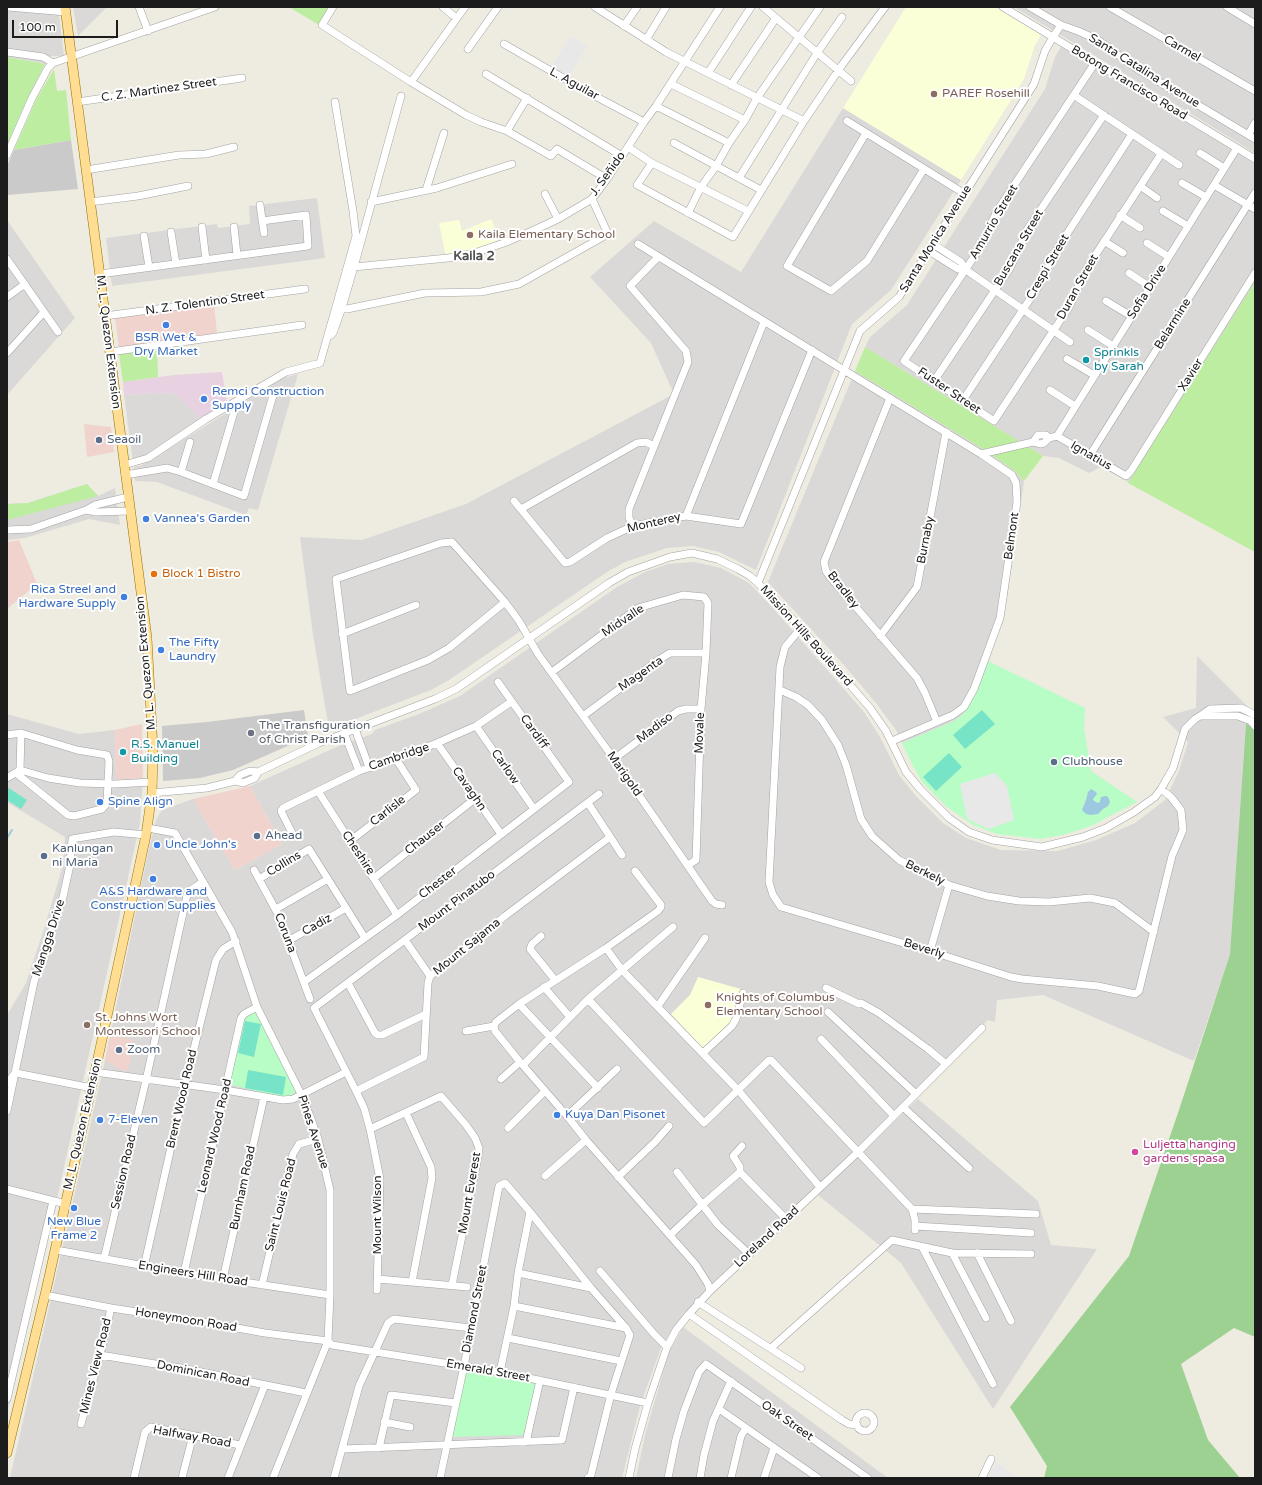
<!DOCTYPE html>
<meta charset="utf-8">
<style>
body{margin:0}
#map{position:relative;width:1262px;height:1485px;overflow:hidden;background:#eeebe0;font-family:"Varela Round",sans-serif}
canvas{display:block}
.frame{position:absolute;inset:0;border:8px solid #1c1c1c;pointer-events:none}
.scale{position:absolute;left:12px;top:20px;width:106px;height:18px;box-sizing:border-box;border:2px solid #1c1c1c;border-top:0;padding-left:5px;font-size:12px;line-height:14px;white-space:nowrap;color:#1c1c1c;-webkit-text-stroke:3px #fff;paint-order:stroke}
</style>
<div id="map">
<canvas width="1262" height="1485"></canvas>
<div class="frame"></div>
<div class="scale">100 m</div>
</div>
<script>
const c = document.querySelector('canvas').getContext('2d');
c.lineJoin = 'round';
function fill(path, color) { c.fillStyle = color; c.fill(path, 'evenodd'); }
const poly = rows => new Path2D(rows.map(r => 'M' + r).join(''));
function trace(path, color, width, dash) { c.strokeStyle = color; c.lineWidth = width; c.lineCap = dash ? 'butt' : 'round'; c.setLineDash(dash || []); c.stroke(path); }
function label(font, color, halo, rows, align = 'center') {
  c.font = font + ' "Varela Round",sans-serif'; c.lineWidth = 4; c.setLineDash([]); c.textBaseline = 'middle'; c.strokeStyle = halo; c.fillStyle = color; for (const [text, x, y, turn = 0] of rows) {
    c.save(); c.translate(x, y); c.rotate((+turn || 0) * Math.PI / 180); c.textAlign = isNaN(turn) ? turn : align; if (halo) c.strokeText(text, 0, 0); c.fillText(text, 0, 0); c.restore();
  }
}
fill(poly([
 [7,7,58,7,64,56,50,56,46,64,7,57],
 [73,7,107,7,78,36],
 [1014,7,1255,7,1255,153,1206,123],
 [1061,47,1255,164,1255,552,1101,467,1089,473,1059,458,1043,456,865,347,870,337,907,305,1045,89,1055,57],
 [843,108,961,180,891,290,852,324,756,570,719,552,693,546,667,548,625,562,607,572,449,680,431,690,329,729,313,635,300,537,362,540,466,504,674,394,651,343,590,277,654,221,741,272],
 [317,198,325,258,112,286,106,238,217,224,218,228,250,224,249,206],
 [7,220,75,318,7,395],
 [855,371,983,449,1015,471,1024,481,1004,619,972,701,963,714,954,721,902,743,896,730,876,703,844,665,768,582],
 [298,374,258,510,249,508,246,515,157,482,135,481,134,467,142,465,283,378],
 [158,393,176,394,201,419,138,461,133,462,124,395],
 [87,484,98,496,115,488,120,525,89,519,25,538,7,540,7,504,28,503],
 [694,562,721,568,749,583,771,606,864,712,880,737,899,775,915,795,943,823,966,838,1001,850,1058,851,1096,840,1135,823,1165,800,1179,771,1188,742,1163,717,1196,708,1197,656,1247,706,1230,954,1194,1061,1043,995,997,1000,995,1022,988,1020,821,1184,707,1288,662,1345,640,1406,622,1478,10,1478,105,1060,149,848,156,820,162,810,193,799,235,870,282,844,250,786,341,745,372,734,375,730,419,714,460,696,617,587,645,572,668,564],
 [7,714,79,734,115,730,116,780,143,778,140,823,55,1208,7,1412,7,1015,26,983,44,929,63,865,65,837,8,803,7,805],
 [918,1099,1038,1201,1051,1245,1097,1249,993,1409,901,1263,818,1195],
 [683,1327,888,1478,636,1478,646,1431,669,1352]
]), '#dad9d8');
fill(poly([
 [214,304,217,333,119,348,115,318],
 [84,424,111,427,114,452,87,457],
 [19,540,37,584,7,609,7,542],
 [142,724,143,778,116,780,115,730],
 [250,786,282,844,235,870,193,799],
 [110,1035,134,1040,128,1071,119,1069,105,1060]
]), '#f1d3cd');
fill(poly([
 [222,372,227,402,201,419,176,394,158,393,124,395,123,382,174,375]
]), '#e8d1e1');
fill(poly([
 [906,7,995,7,1041,35,1035,45,1024,79,961,180,843,108],
 [491,219,500,239,470,252,446,257,439,223,459,220,462,231],
 [698,977,741,989,731,1021,704,1049,671,1014,690,995]
]), '#faffd8');
fill(poly([
 [71,140,78,189,7,195,7,166,14,150],
 [304,710,308,737,233,770,200,778,163,781,162,726,207,722]
]), '#cacaca');
fill(poly([
 [289,7,330,7,319,25],
 [7,57,45,64,29,95,7,146],
 [54,69,57,91,66,90,71,140,14,150,36,100],
 [1255,282,1255,552,1128,483],
 [865,347,1014,438,1043,456,1024,481,1015,471,983,449,855,371],
 [157,349,158,377,123,382,119,354],
 [87,484,98,496,7,520,7,504,28,503]
]), '#bdeda1');
fill(poly([
 [1246,723,1255,730,1255,1337,1234,1328,1181,1364,1208,1440,1240,1478,1044,1478,1047,1466,1010,1407,1129,1256,1180,1107,1230,954]
]), '#9cd191');
fill(poly([
 [988,661,1085,708,1084,728,1091,771,1137,802,1091,826,1063,835,1040,839,997,834,973,825,947,807,923,783,913,766,902,743,954,721,963,714,972,701],
 [255,1011,258,1013,296,1090,294,1094,285,1098,228,1084,244,1019,246,1016],
 [466,1371,536,1384,524,1435,451,1437]
]), '#b8fdc6');
fill(poly([
 [982,710,995,724,965,749,953,735],
 [949,753,962,767,936,791,923,777],
 [7,787,27,800,21,809,7,800],
 [245,1021,261,1024,254,1057,238,1053],
 [248,1070,286,1077,283,1095,245,1088]
]), '#77e4c7');
fill(poly([
 [570,36,587,46,568,78,551,68],
 [995,773,1007,786,1014,820,989,829,967,819,960,784],
 [996,1462,1019,1478,987,1478]
]), '#e8e8e8');
fill(poly([
 [1091,789,1096,792,1097,794,1093,799,1094,801,1098,803,1100,802,1101,797,1106,796,1108,797,1110,802,1108,806,1103,809,1098,814,1091,815,1086,814,1082,810,1086,800,1088,792]
]), '#9cc8e0');
trace(poly([
 [7,838,12,830]
]), '#9cc8e0', 2);
const minor = poly([
 [8,7,66,12],
 [139,7,148,31],
 [333,7,322,25,411,82,466,115,481,122,507,131,551,156,557,149,607,179],
 [443,7,456,18],
 [595,7,666,52,804,121],
 [763,7,851,81],
 [1003,7,1255,159],
 [1030,7,1061,25,1078,31,1098,40,1136,68,1255,139],
 [1110,7,1255,91],
 [1227,7,1255,24],
 [624,26,637,7],
 [646,40,666,7],
 [504,44,593,95,644,122],
 [468,49,498,7],
 [7,52,43,57,53,63],
 [1095,63,997,211,980,248,904,361,994,421,1069,307,1087,268,1161,154],
 [708,73,751,7],
 [486,74,622,156],
 [411,82,465,7],
 [671,84,745,120],
 [731,85,776,18],
 [1075,96,1179,165],
 [77,102,242,78],
 [656,106,729,143],
 [847,121,965,194],
 [507,131,527,98],
 [866,133,787,266,831,291,867,261,924,169],
 [1248,135,1255,123],
 [674,143,761,190],
 [628,147,652,163,748,211],
 [1200,153,1224,168],
 [7,155,32,98,48,68,53,63,215,7],
 [652,163,637,185,733,237,804,121,842,65,885,7],
 [86,170,179,155,206,154,234,147],
 [739,178,817,53,842,17],
 [1182,183,1206,197],
 [1214,185,1255,209],
 [1140,186,1157,198],
 [426,190,444,133],
 [545,194,558,219],
 [90,202,138,196,188,186],
 [371,202,437,188,512,164],
 [260,205,264,233],
 [1163,211,1188,226],
 [688,213,701,187,716,166,729,143,745,120,757,98,820,7],
 [1120,215,1140,228],
 [202,227,206,260],
 [234,227,237,255],
 [171,232,176,264],
 [144,236,149,267],
 [1104,241,1123,253],
 [1147,243,1169,257],
 [638,244,981,454,1012,475,1016,483,1017,502,1000,618,974,689,964,707,953,715,892,741],
 [933,244,961,262,966,270,1070,342],
 [929,251,958,269,966,270],
 [7,259,58,332],
 [354,267,448,258,474,253,504,243,532,231,558,219,592,199,607,179,644,122,656,106,720,7],
 [1129,273,1150,287],
 [100,274,308,246,306,215,262,221],
 [7,297,25,284],
 [1106,301,1131,316],
 [342,308,347,309,425,293,481,292,519,284,608,234,592,199],
 [105,316,305,289],
 [1088,330,1113,346],
 [331,335,333,333,342,308,354,267,401,96],
 [110,352,302,325],
 [7,353,44,312],
 [1067,359,1094,375],
 [934,381,995,290,1010,268,1027,230,1104,115],
 [1050,390,1075,406],
 [890,398,824,562,826,571,830,577,917,678,925,693,937,722],
 [963,400,1038,287,1057,249,1132,134],
 [1057,436,1237,148],
 [1057,436,1126,476,1131,471,1255,273],
 [1033,442,1038,435,1046,435,1049,438],
 [981,454,1033,442,1040,444,1044,443,1049,438,1057,436],
 [1090,455,1255,193],
 [124,465,148,458,206,419,286,372,320,363,356,236,353,211,335,102],
 [181,472,190,442],
 [125,475,167,468,181,472,244,496,274,392],
 [213,484,234,412],
 [514,501,565,563,570,562,607,538,633,526,686,516,741,524,812,350],
 [521,509,637,443,646,442,654,446],
 [86,510,96,512,130,511],
 [686,516,764,322],
 [633,526,629,518,629,509,688,362,686,351,630,286,658,257],
 [7,530,31,529,86,510,95,505,128,497],
 [758,583,860,331,899,297,1034,84,1045,51,1053,37,1061,25],
 [505,602,449,648,428,660,350,691,336,579,441,543,452,542,505,602,519,621,538,654,614,759,712,901,716,904,722,905],
 [801,628,785,647,780,667,769,882,773,895,781,907,930,951,1011,977,1022,979,1098,986,1135,994,1139,991,1172,856,1183,830,1181,810,1171,797,1161,789],
 [342,634,416,605],
 [880,636,917,587,946,432],
 [552,672,638,608,683,595,704,597,708,603,706,653,701,709,696,860,688,865],
 [780,690,796,697,808,705,822,720,838,745,846,765,861,819,872,836,899,860,949,885,987,896,1019,901,1049,902,1090,898,1115,903,1154,932],
 [583,716,657,661,670,653,706,653],
 [1200,716,1238,716,1251,721,1255,726],
 [476,726,534,809],
 [355,729,369,767],
 [344,733,359,771],
 [7,735,21,733,77,750,107,755,109,761,107,803,102,809,74,816,68,815,16,773],
 [437,743,501,834],
 [614,759,678,711,686,709,701,709],
 [20,770,21,733],
 [7,778,20,770,48,778,80,783,115,784,153,782],
 [235,781,240,775,250,771,258,772,319,743,435,699,456,689,609,583,628,572,670,557,692,553,717,559,738,569,750,576,758,583,801,628,870,708,886,731,906,772,920,789,949,818,969,832,992,840,1042,847,1083,837,1106,828,1134,812,1155,797,1161,789,1173,768,1185,729,1195,719,1200,716,1210,709,1241,708,1255,715],
 [318,791,397,915],
 [152,793,207,788,235,781,243,783,255,778,258,772],
 [588,803,622,855],
 [148,828,175,833,232,932,257,1007,301,1094,310,1116,318,1139,330,1190,330,1295,328,1341,273,1478],
 [293,835,281,811,283,808,359,771,396,759,437,743,476,726,511,702],
 [350,841,416,790,396,759],
 [254,870,279,916,310,999],
 [374,878,476,798],
 [259,879,309,849,365,938],
 [276,909,328,879],
 [541,936,532,944,530,949,555,980],
 [405,940,430,976],
 [288,941,346,908],
 [606,948,622,970,738,1090,820,1187],
 [930,951,949,885],
 [304,982,397,915,569,782,498,682],
 [348,983,375,1033,378,1035,382,1035,426,1014],
 [544,987,570,1017],
 [826,988,859,1004,861,1003,879,1013,928,1049,946,1064],
 [588,999,704,1123,769,1060,771,1060,912,1209,915,1220,915,1230],
 [519,1004,598,1088],
 [658,1006,705,938],
 [828,1012,916,1094],
 [494,1026,495,1031,520,1062,567,1116,586,1140,696,1265,708,1284,710,1291],
 [466,1031,494,1026,496,1022,519,1004,606,948,658,911,661,907,661,905,635,871],
 [821,1039,894,1116],
 [703,1053,732,1026,736,1019,743,993],
 [523,1065,588,999,673,927],
 [95,1072,225,1090,283,1100,293,1099,346,1072],
 [16,1073,92,1088],
 [501,1079,520,1062],
 [7,1084,14,1074],
 [356,1091,424,1057,428,983,430,976,505,916,610,837],
 [903,1107,969,1168],
 [7,1111,34,982,63,897,70,865,72,839,114,832,146,835],
 [406,1113,431,1167,432,1178,412,1282],
 [567,1116,617,1069],
 [508,1128,545,1091],
 [370,1129,441,1096,466,1125,475,1138,479,1148,478,1157,452,1285],
 [742,1146,733,1156,740,1167,740,1172,786,1219],
 [677,1172,718,1225,749,1254],
 [545,1176,586,1140],
 [618,1177,655,1142,669,1126],
 [7,1189,66,1204],
 [912,1209,1036,1214],
 [915,1226,1031,1233],
 [670,1235,702,1205,740,1172],
 [922,1247,993,1384],
 [56,1250,184,1273,330,1295],
 [952,1253,986,1318],
 [977,1253,1011,1321],
 [104,1259,146,1080,187,895,189,891,203,882],
 [144,1267,185,1085,216,960,223,949,236,941],
 [600,1271,654,1334,667,1347],
 [184,1273,241,1018,244,1014,257,1007],
 [518,1273,591,1288],
 [223,1279,264,1097],
 [378,1279,467,1287],
 [262,1285,293,1154,299,1144,318,1139],
 [377,1290,380,1179,370,1129,364,1108,356,1091,314,1008,599,794],
 [45,1295,111,1308,203,1322,265,1333,328,1341,332,1345,500,1372,648,1403],
 [698,1302,801,1368],
 [514,1306,626,1328],
 [689,1314,842,1420,849,1424,857,1425],
 [508,1338,621,1361],
 [771,1348,892,1240,952,1253,1031,1254],
 [100,1355,186,1369,306,1393],
 [500,1372,514,1306,518,1273,530,1212],
 [7,1399,53,1201],
 [719,1409,818,1478],
 '856 1422a9 9 0 1 1 18 0a9 9 0 1 1-18 0Z',
 [384,1422,410,1427],
 [81,1424,100,1355,111,1308],
 [526,1442,540,1380],
 [379,1448,391,1395,456,1403],
 [343,1449,562,1440,574,1387],
 [134,1478,145,1432,151,1427,240,1445],
 [182,1478,193,1435],
 [228,1478,265,1385],
 [334,1478,359,1386,388,1323,394,1319,471,1328],
 [440,1478,464,1366,499,1186,505,1183,507,1185,530,1212,591,1288,626,1328,630,1335,611,1394,591,1475,588,1478],
 [629,1478,635,1449,648,1403,667,1347,676,1330,689,1314,710,1291,858,1152,982,1028],
 [668,1478,676,1439,684,1411,699,1372,706,1364,868,1478],
 [700,1478,704,1455,713,1421,731,1381],
 [731,1478,741,1436,746,1428],
 [764,1478,774,1448],
 [982,1478,991,1459]
]);
const major = poly([
 [7,1453,45,1295,95,1072,146,835,152,793,153,750,147,638,65,7]
]);
trace(minor, '#a3a3a3', 8);
trace(major, '#937400', 10);
trace(minor, '#fff', 7);
trace(major, '#ffde94', 9);
for (const [x, y, r, color] of [
 [934,94,4,"#8d6e63"],
 [470,235,4,"#8d6e63"],
 [166,325,4,"#3f7fe0"],
 [1086,360,4,"#0f9aa8"],
 [204,399,4,"#3f7fe0"],
 [99,440,4,"#5c6f8a"],
 [146,519,4,"#3f7fe0"],
 [154,574,4,"#e8710a"],
 [124,597,4,"#3f7fe0"],
 [161,650,4,"#3f7fe0"],
 [251,733,4,"#6b7280"],
 [123,752,4,"#0f9aa8"],
 [1054,762,4,"#5c6f8a"],
 [100,802,4,"#3f7fe0"],
 [257,836,4,"#5c6f8a"],
 [157,845,4,"#3f7fe0"],
 [44,856,4,"#5c6f8a"],
 [153,879,4,"#3f7fe0"],
 [708,1005,4,"#8d6e63"],
 [87,1025,4,"#8d6e63"],
 [119,1050,4,"#5c6f8a"],
 [557,1115,4,"#3f7fe0"],
 [100,1120,4,"#3f7fe0"],
 [1135,1152,4,"#d1479c"],
 [74,1208,4,"#3f7fe0"]
]) { const dot = new Path2D(); dot.arc(x, y, r, 0, 2 * Math.PI); c.fillStyle = color; c.fill(dot); trace(dot, '#fff', 1.5); }
label('12px', '#1c1c1c', '#fff', [
 ["Carmel",1182,49,30],
 ["Santa Catalina Avenue",1144,71,32],
 ["Botong Francisco Road",1129,83,31],
 ["L. Aguilar",574,84,29],
 ["C. Z. Martinez Street",159,90,-8],
 ["J. Señido",608,174,-54],
 ["Amurrio Street",994,222,-60],
 ["Santa Monica Avenue",936,239,-58],
 ["Buscana Street",1019,248,-60],
 ["Crespi Street",1048,267,-60],
 ["Duran Street",1078,287,-61],
 ["Sofia Drive",1147,292,-58],
 ["N. Z. Tolentino Street",205,303,-8],
 ["Belarmine",1173,324,-58],
 ["M. L. Quezon Extension",108,342,83],
 ["Xavier",1191,375,-58],
 ["Fuster Street",949,391,34],
 ["Ignatius",1091,456,30],
 ["Monterey",654,523,-13],
 ["Belmont",1012,536,-82],
 ["Burnaby",926,540,-79],
 ["Bradley",843,590,52],
 ["Midvalle",623,621,-34],
 ["Mission Hills Boulevard",806,636,48],
 ["M. L. Quezon Extension",146,663,-95],
 ["Magenta",641,674,-35],
 ["Madiso",655,728,-37],
 ["Cardiff",534,732,54],
 ["Movale",700,733,-88],
 ["Cambridge",399,757,-19],
 ["Carlow",505,767,55],
 ["Marigold",624,774,55],
 ["Cavaghn",469,789,55],
 ["Carlisle",388,811,-38],
 ["Chauser",425,838,-38],
 ["Cheshire",358,853,57],
 ["Collins",284,864,-31],
 ["Berkely",925,873,26],
 ["Chester",438,883,-38],
 ["Mount Pinatubo",457,901,-37],
 ["Cadiz",317,925,-29],
 ["Coruna",285,933,69],
 ["Mangga Drive",49,938,-72],
 ["Mount Sajama",467,947,-39],
 ["Beverly",924,949,17],
 ["Brent Wood Road",182,1099,-77],
 ["M. L. Quezon Extension",83,1124,-77],
 ["Pines Avenue",313,1132,72],
 ["Leonard Wood Road",215,1136,-77],
 ["Session Road",124,1172,-77],
 ["Burnham Road",243,1188,-78],
 ["Mount Everest",470,1193,-80],
 ["Saint Louis Road",281,1205,-76],
 ["Mount Wilson",378,1215,-90],
 ["Loreland Road",767,1237,-43],
 ["Engineers Hill Road",193,1274,9],
 ["Diamond Street",475,1309,-79],
 ["Honeymoon Road",186,1320,9],
 ["Mines View Road",96,1366,-76],
 ["Emerald Street",488,1371,10],
 ["Dominican Road",203,1374,11],
 ["Oak Street",787,1421,35],
 ["Halfway Road",192,1437,10]
]);
label('12px', '#785e54', '#fff', [
 ["PAREF Rosehill",942,94],
 ["Kaila Elementary School",478,235],
 ["Knights of Columbus",716,998],
 ["Elementary School",716,1012],
 ["St. Johns Wort",95,1018],
 ["Montessori School",95,1032]
], 'left');
label('12px', '#366cbe', '#fff', [
 ["BSR Wet &",166,338,"center"],
 ["Dry Market",166,352,"center"],
 ["Remci Construction",212,392],
 ["Supply",212,406],
 ["Vannea's Garden",154,519],
 ["Rica Streel and",116,590,"right"],
 ["Hardware Supply",116,604,"right"],
 ["The Fifty",169,643],
 ["Laundry",169,657],
 ["Spine Align",108,802],
 ["Uncle John's",165,845],
 ["A&S Hardware and",153,892,"center"],
 ["Construction Supplies",153,906,"center"],
 ["Kuya Dan Pisonet",565,1115],
 ["7-Eleven",108,1120],
 ["New Blue",74,1222,"center"],
 ["Frame 2",74,1236,"center"]
], 'left');
label('12px', '#0d838f', '#fff', [
 ["Sprinkls",1094,353],
 ["by Sarah",1094,367],
 ["R.S. Manuel",131,745],
 ["Building",131,759]
], 'left');
label('12px', '#4e5e75', '#fff', [
 ["Seaoil",107,440],
 ["Clubhouse",1062,762],
 ["Ahead",265,836],
 ["Kanlungan",52,849],
 ["ni Maria",52,863],
 ["Zoom",127,1050]
], 'left');
label('12px', '#c56008', '#fff', [
 ["Block 1 Bistro",162,574]
], 'left');
label('12px', '#5b616d', '#fff', [
 ["The Transfiguration",259,726],
 ["of Christ Parish",259,740]
], 'left');
label('12px', '#b23c85', '#fff', [
 ["Luljetta hanging",1143,1145],
 ["gardens spasa",1143,1159]
], 'left');
label('bold 13px', '#4f4f4f', '#fff', [
 ["Kaila 2",474,257]
]);
</script>
